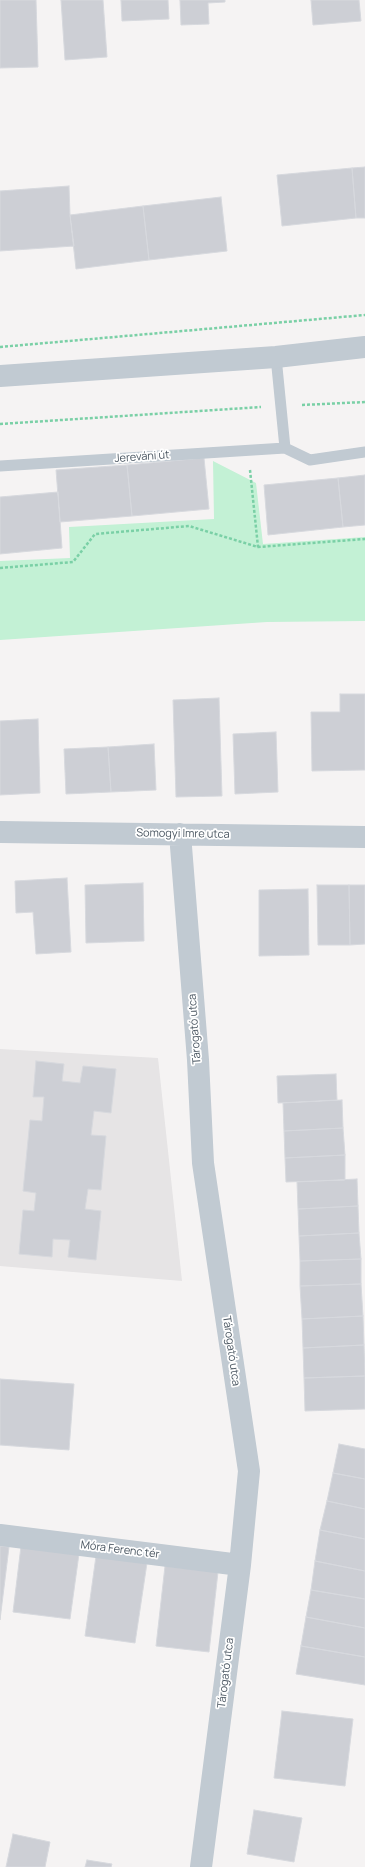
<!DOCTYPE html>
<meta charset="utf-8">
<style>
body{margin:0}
canvas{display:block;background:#f5f3f3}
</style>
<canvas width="365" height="1867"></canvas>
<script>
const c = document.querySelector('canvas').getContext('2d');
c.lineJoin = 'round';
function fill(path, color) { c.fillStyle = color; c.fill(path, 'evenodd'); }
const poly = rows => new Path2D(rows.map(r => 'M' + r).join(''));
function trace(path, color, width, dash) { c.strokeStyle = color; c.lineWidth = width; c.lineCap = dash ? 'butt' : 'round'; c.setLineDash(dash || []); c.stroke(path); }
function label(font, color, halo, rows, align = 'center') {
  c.font = font + ' Manrope,sans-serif'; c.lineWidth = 3.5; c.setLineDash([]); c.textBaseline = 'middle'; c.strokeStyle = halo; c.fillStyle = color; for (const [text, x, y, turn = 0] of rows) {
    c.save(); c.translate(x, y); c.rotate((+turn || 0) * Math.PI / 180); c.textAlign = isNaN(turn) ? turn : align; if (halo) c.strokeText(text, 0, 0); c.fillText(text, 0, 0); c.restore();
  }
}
fill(poly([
 [0,1049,158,1058,182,1281,0,1266]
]), '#e6e4e5');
fill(poly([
 [213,461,256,483,263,544,365,537,365,621,267,622,0,640,0,561,70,558,69,527,214,519]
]), '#c3f1d5');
const building = poly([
 [0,0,36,0,38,67,0,68,0,0],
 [61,0,103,0,107,57,65,60,61,0],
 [121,0,168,0,169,19,122,21,121,0],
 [180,0,225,0,225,2,208,3,209,24,181,25,180,0],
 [311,0,359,0,361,21,313,25,311,0],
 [365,167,365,218,356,218,352,168,365,167],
 [352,168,356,218,282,226,277,175,352,168],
 [69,186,70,215,74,246,0,251,0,191,69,186],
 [221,197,227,251,149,260,143,206,221,197],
 [143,206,149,260,76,269,70,215,143,206],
 [204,458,209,509,132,516,127,465,204,458],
 [127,465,132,516,60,522,56,470,127,465],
 [365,475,365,525,343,527,338,478,365,475],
 [338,478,343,527,268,535,264,485,338,478],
 [58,492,62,548,0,554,0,497,58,492],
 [340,694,365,694,365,770,312,771,311,712,340,712,340,694],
 [219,698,222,796,176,797,173,700,219,698],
 [38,719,40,793,0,795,0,721,38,719],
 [276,732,278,792,235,794,233,734,276,732],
 [154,744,156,790,111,792,108,747,154,744],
 [108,747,111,792,66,794,64,749,108,747],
 [67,878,71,952,36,954,33,912,16,913,15,881,67,878],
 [143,883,144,941,86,943,85,885,143,883],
 [317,885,349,885,350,945,318,945,317,885],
 [349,885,365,885,365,944,350,945,349,885],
 [308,889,309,955,259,956,259,890,308,889],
 [36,1061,64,1064,62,1081,80,1083,83,1066,116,1069,111,1113,94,1111,91,1135,106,1136,101,1190,88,1189,85,1209,101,1211,96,1260,68,1257,70,1240,53,1239,52,1257,19,1254,23,1210,34,1211,36,1193,23,1191,30,1120,42,1121,44,1097,33,1097,36,1061],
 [336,1074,337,1100,278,1103,277,1076,336,1074],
 [342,1100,343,1128,284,1131,283,1103,342,1100],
 [343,1128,345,1155,285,1158,284,1131,343,1128],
 [345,1155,345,1180,286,1182,285,1158,345,1155],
 [357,1179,358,1206,298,1209,297,1182,357,1179],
 [358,1206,359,1233,299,1236,298,1209,358,1206],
 [359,1233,361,1259,300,1261,299,1236,359,1233],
 [361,1259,361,1284,300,1286,300,1261,361,1259],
 [361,1284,363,1316,302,1319,300,1286,361,1284],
 [363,1316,364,1345,303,1348,302,1319,363,1316],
 [364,1345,365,1376,304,1378,303,1348,364,1345],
 [365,1376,365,1409,305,1411,304,1378,365,1376],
 [0,1379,74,1384,69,1450,0,1445,0,1379],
 [339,1444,365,1449,365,1479,333,1473,339,1444],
 [333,1473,365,1479,365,1509,327,1501,333,1473],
 [327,1501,365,1509,365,1539,320,1530,327,1501],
 [320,1530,365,1539,365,1571,315,1561,320,1530],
 [0,1546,9,1547,0,1620,0,1546],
 [21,1546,79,1554,70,1619,13,1612,21,1546],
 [96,1556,147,1563,135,1643,85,1636,96,1556],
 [315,1561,365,1571,365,1599,311,1590,315,1561],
 [165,1566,218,1572,209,1652,156,1646,165,1566],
 [311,1590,365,1599,365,1628,306,1617,311,1590],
 [306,1617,365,1628,365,1657,301,1646,306,1617],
 [301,1646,365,1657,365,1685,296,1674,301,1646],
 [282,1711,353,1719,345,1786,274,1778,282,1711],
 [254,1810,302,1818,294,1862,247,1854,254,1810],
 [13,1834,50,1842,45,1867,6,1867,13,1834],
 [87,1860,112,1864,111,1867,85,1867,87,1860]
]);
fill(building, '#cdcfd5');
trace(building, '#d7d9de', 1);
trace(poly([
 [0,347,365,315],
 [302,405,365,402],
 [0,424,261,407],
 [250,470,258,547],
 [0,568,73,562,95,534,189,526,258,547,365,539]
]), '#7ad0a6', 2.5, [3, 2]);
trace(poly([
 [285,448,310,460,365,452],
 [0,466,285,448,276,357]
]), '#c1cad2', 11);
trace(poly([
 [0,832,365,837],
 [180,834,198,1060,203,1163,249,1471,240,1565,201,1867],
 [0,1535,240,1565]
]), '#c1cad2', 22);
trace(poly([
 [0,376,276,357,365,347]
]), '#c1cad2', 22);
label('11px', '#4a5661', '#fff', [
 ["Jereváni út",142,457,-4],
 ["Somogyi Imre utca",183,834,1],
 ["Tárogató utca",195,1029,-94],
 ["Tárogató utca",231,1351,82],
 ["Móra Ferenc tér",120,1550,7],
 ["Tárogató utca",226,1673,-83]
]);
</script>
